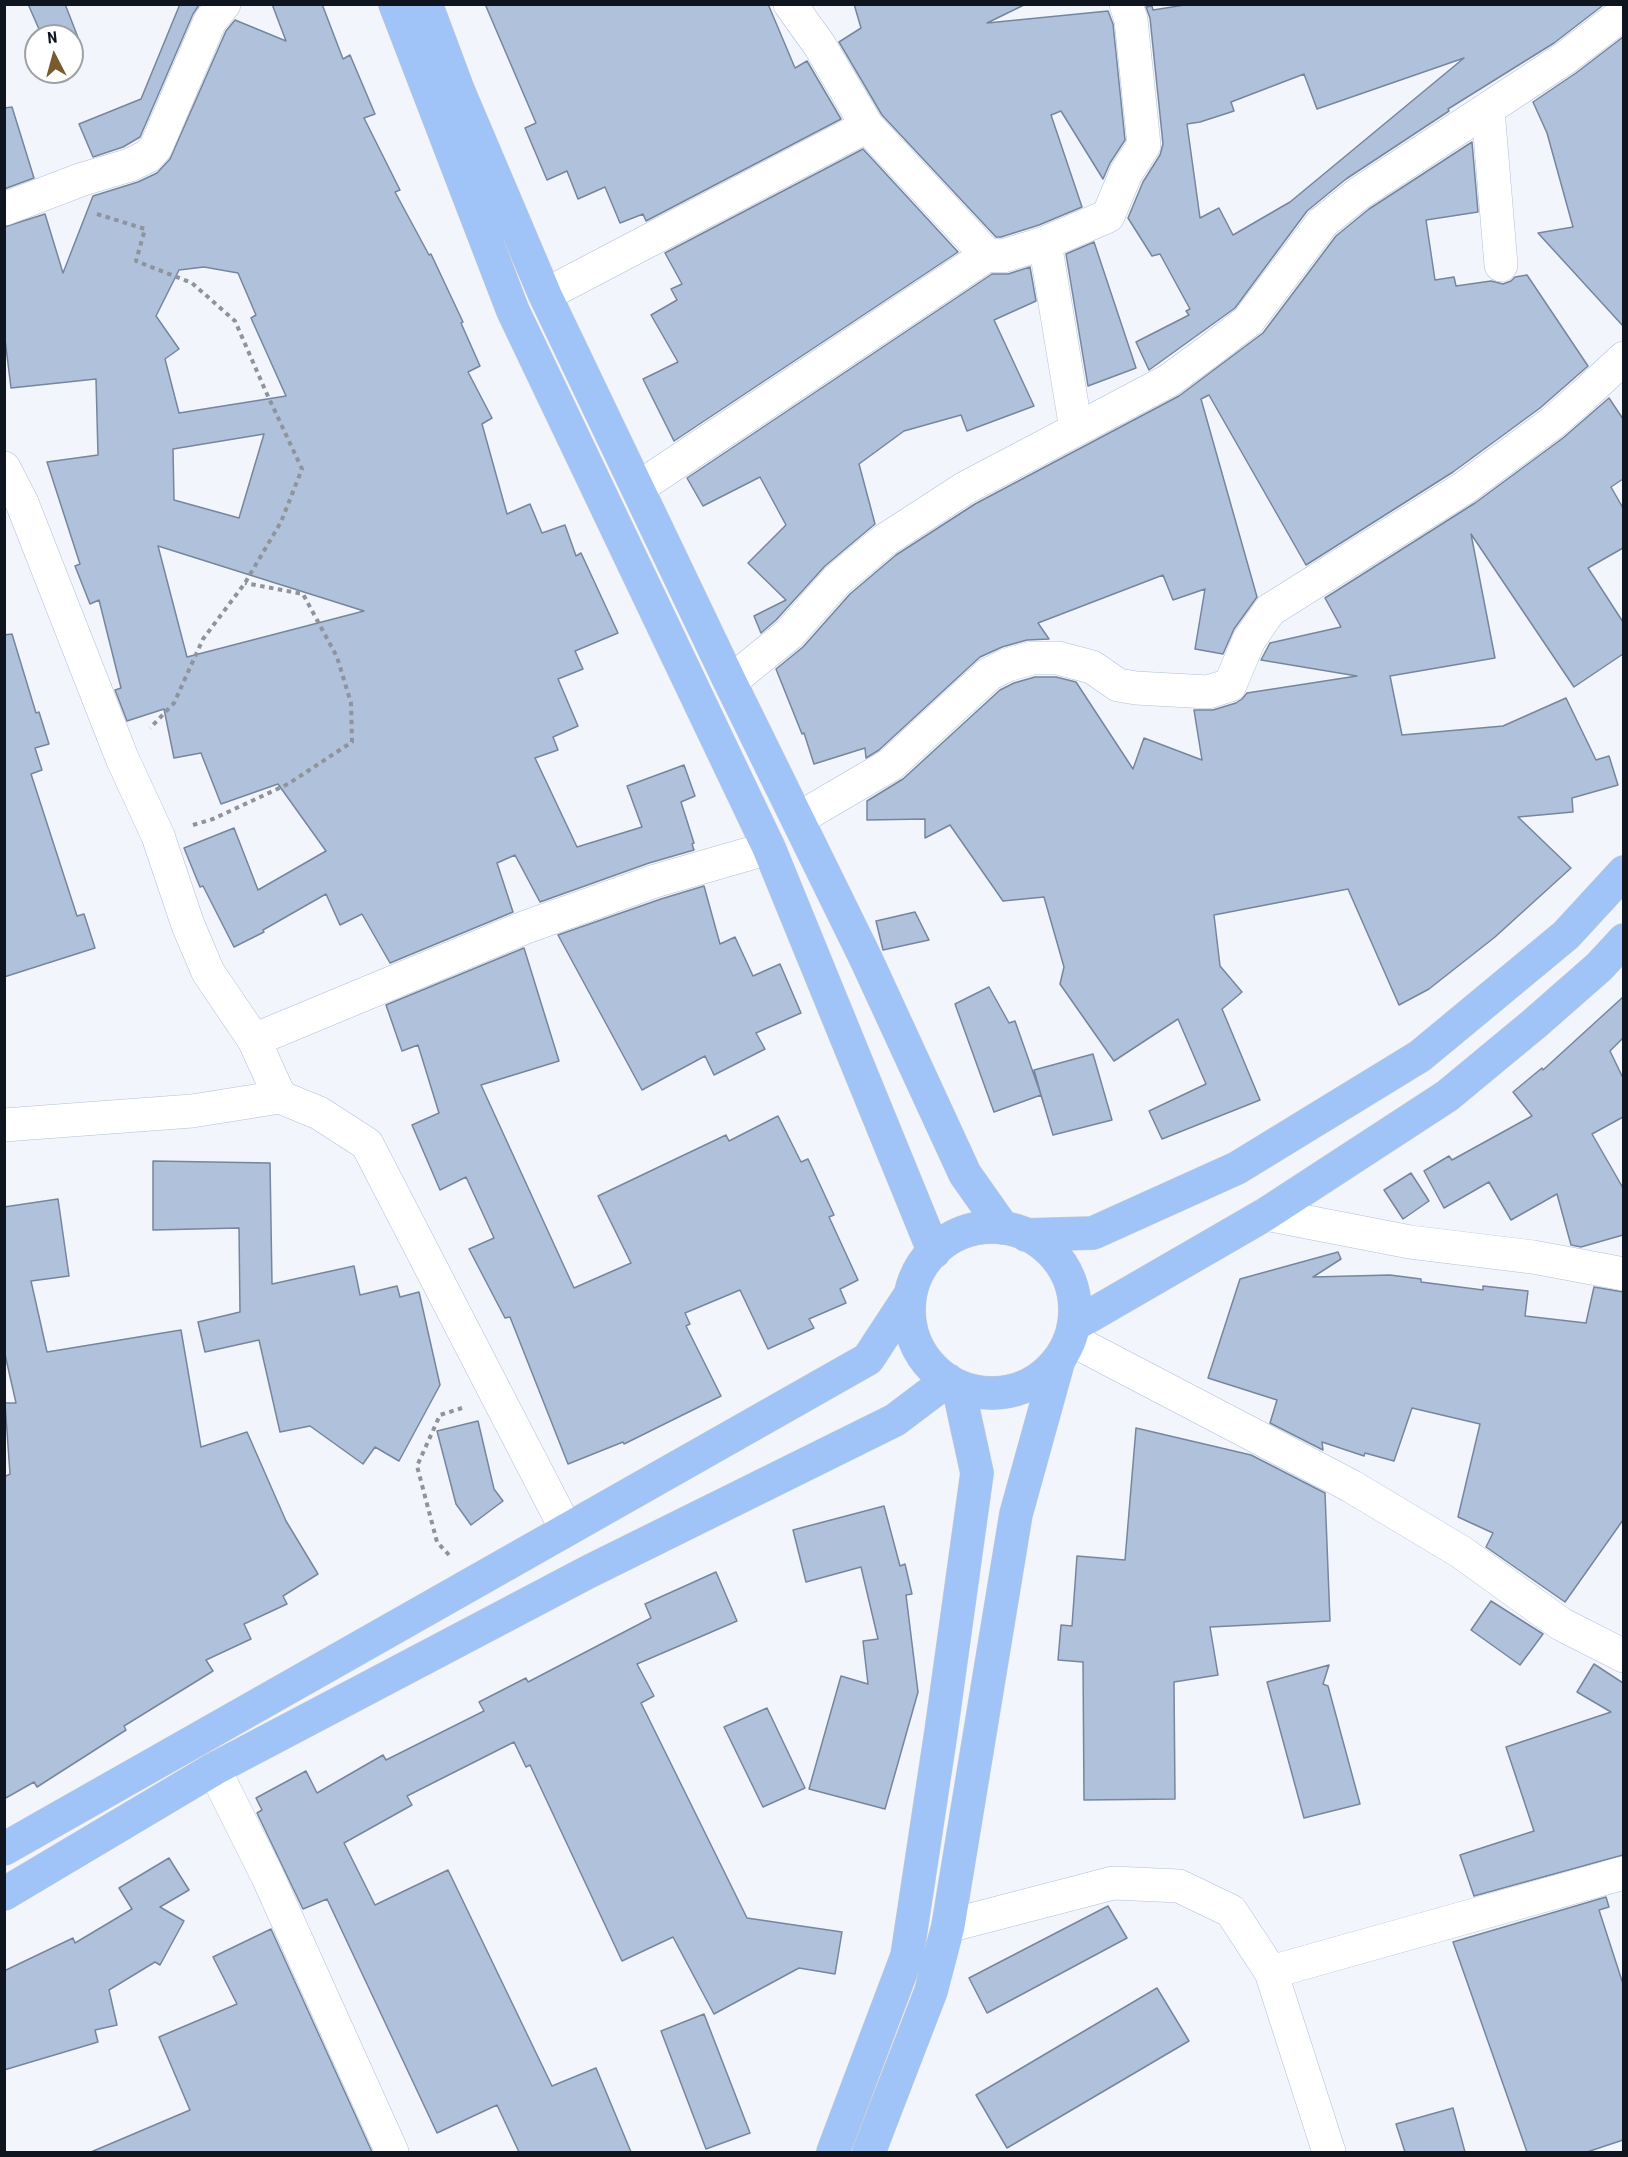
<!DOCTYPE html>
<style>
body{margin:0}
#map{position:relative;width:1628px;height:2157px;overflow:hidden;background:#f2f5fb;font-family:"Roboto Condensed",sans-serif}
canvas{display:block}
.frame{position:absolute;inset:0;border:6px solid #0f151f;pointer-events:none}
.north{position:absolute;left:24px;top:24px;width:60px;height:60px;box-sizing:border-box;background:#fff;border:2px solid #9fa1a5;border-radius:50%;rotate:354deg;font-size:16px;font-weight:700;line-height:24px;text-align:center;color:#0f151f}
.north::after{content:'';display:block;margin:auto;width:21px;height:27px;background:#785c2f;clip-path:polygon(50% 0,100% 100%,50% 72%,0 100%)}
</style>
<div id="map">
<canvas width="1628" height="2157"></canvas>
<div class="frame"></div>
<div class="north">N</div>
</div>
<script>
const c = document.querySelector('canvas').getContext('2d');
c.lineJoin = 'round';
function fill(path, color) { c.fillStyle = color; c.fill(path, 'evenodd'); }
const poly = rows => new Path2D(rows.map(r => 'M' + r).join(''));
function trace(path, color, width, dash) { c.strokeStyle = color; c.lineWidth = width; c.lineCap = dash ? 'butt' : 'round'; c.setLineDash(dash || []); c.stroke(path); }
const building = poly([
 [28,4,65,4,79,40,72,43,72,36,42,36,28,4],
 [180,4,199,5,193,14,140,137,123,147,93,157,79,124,141,99,180,4],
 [272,4,322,4,343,59,350,55,375,114,364,118,400,190,395,192,429,255,431,254,463,322,461,323,480,366,468,372,492,418,482,424,507,514,530,504,542,533,565,525,576,556,581,553,618,633,575,651,583,669,558,679,578,726,553,737,558,750,535,758,577,847,642,827,627,786,684,765,695,796,681,802,694,843,692,844,694,850,649,863,540,902,515,855,497,863,513,912,390,963,362,914,340,925,326,894,263,930,264,932,234,947,203,886,200,887,184,848,234,828,258,890,326,851,278,784,221,804,201,753,174,758,164,709,127,721,115,690,121,688,99,600,90,604,75,566,80,564,47,462,98,455,96,379,11,388,4,331,4,227,45,214,63,273,93,196,138,182,157,173,170,159,226,31,235,20,286,41,272,4],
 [204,267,238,273,256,315,251,318,286,396,179,413,165,359,179,349,156,316,179,270,204,267],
 [264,434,239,518,174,500,173,449,264,434],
 [158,546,364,611,187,657,158,546],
 [485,4,768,4,795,68,807,61,841,119,646,221,643,214,620,223,605,187,578,199,567,171,547,180,525,128,536,123,485,4],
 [854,4,1026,4,987,23,1108,11,1113,24,1125,140,1110,163,1103,179,1061,111,1051,115,1082,207,1039,225,1001,237,996,237,882,115,839,42,861,28,854,4],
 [1191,4,1600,4,1602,6,1554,43,1448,109,1449,111,1346,179,1307,211,1235,308,1149,370,1136,342,1189,315,1186,311,1190,309,1160,254,1152,256,1128,218,1143,182,1160,155,1163,144,1150,18,1146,7,1152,6,1153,10,1191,4],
 [1464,58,1290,202,1233,235,1219,208,1200,218,1187,124,1200,122,1234,111,1231,102,1304,74,1317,109,1464,58],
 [1623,37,1623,326,1538,233,1573,227,1547,133,1533,102,1576,73,1623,37],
 [12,107,34,178,4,189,4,108,12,107],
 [1472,142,1478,212,1426,220,1435,280,1454,277,1456,286,1491,281,1503,284,1511,281,1515,277,1527,275,1588,366,1540,408,1453,472,1306,565,1209,395,1201,399,1257,597,1234,629,1223,654,1195,649,1205,589,1173,600,1163,575,1038,623,1049,639,1027,640,1002,647,980,657,879,750,866,758,865,748,814,764,804,733,802,734,776,669,803,647,850,594,896,555,975,504,1179,396,1263,333,1336,236,1369,209,1472,142],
 [863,149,958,252,674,441,643,379,678,362,651,315,677,300,671,289,682,284,665,253,863,149],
 [1094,242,1136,368,1088,386,1066,254,1094,242],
 [1030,267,1036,301,994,320,1034,406,967,431,961,415,904,431,859,464,875,524,825,566,776,620,761,633,754,616,786,600,748,563,786,525,760,477,703,506,687,478,992,274,1008,274,1030,267],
 [1609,398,1623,419,1623,479,1611,487,1623,508,1623,548,1588,568,1623,622,1623,654,1574,687,1471,534,1495,658,1390,676,1402,735,1503,726,1566,698,1596,760,1609,756,1618,785,1572,798,1573,812,1518,817,1571,868,1495,937,1429,989,1399,1005,1348,889,1214,915,1220,966,1242,992,1222,1009,1260,1100,1162,1139,1149,1111,1206,1084,1178,1019,1114,1061,1060,984,1064,967,1044,897,1003,901,950,825,925,838,925,819,867,820,867,801,903,779,1000,690,1014,683,1035,677,1056,677,1076,682,1133,769,1144,738,1202,760,1194,710,1213,710,1236,703,1242,699,1247,693,1357,676,1261,660,1270,643,1341,627,1325,598,1475,503,1563,438,1609,398],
 [12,634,36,713,39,712,49,744,35,748,42,770,31,774,77,916,84,914,95,948,4,977,4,635,12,634],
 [704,886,720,944,735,937,753,976,780,964,801,1013,756,1033,765,1049,714,1075,705,1056,642,1090,558,935,661,899,704,886],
 [915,912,929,940,883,950,876,921,915,912],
 [524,948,559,1061,481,1085,574,1288,631,1263,598,1196,726,1135,729,1141,778,1116,801,1162,808,1159,834,1215,829,1217,858,1280,840,1289,846,1303,809,1319,814,1328,768,1349,740,1290,685,1313,690,1324,686,1326,721,1396,624,1444,623,1442,568,1464,510,1317,505,1318,469,1249,494,1238,466,1177,440,1190,412,1125,439,1113,418,1045,402,1051,386,1005,524,948],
 [989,987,1009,1023,1015,1021,1041,1095,1034,1070,1093,1054,1112,1120,1053,1135,1041,1095,994,1112,955,1004,989,987],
 [1623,997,1623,1038,1610,1051,1623,1078,1623,1117,1592,1134,1623,1188,1623,1235,1581,1247,1571,1245,1557,1194,1511,1220,1489,1182,1444,1208,1424,1171,1449,1156,1452,1160,1532,1116,1513,1092,1542,1068,1543,1070,1623,997],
 [153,1161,270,1163,272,1284,354,1266,360,1295,397,1286,400,1297,419,1292,440,1385,399,1461,375,1447,363,1464,310,1426,280,1432,259,1340,205,1352,198,1322,240,1312,239,1228,153,1230,153,1161],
 [1411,1173,1429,1201,1403,1219,1384,1190,1411,1173],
 [58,1199,69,1276,31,1281,47,1352,181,1330,201,1447,247,1432,286,1521,318,1574,283,1596,287,1604,244,1624,251,1639,206,1660,213,1671,124,1726,126,1730,37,1787,34,1782,4,1799,4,1477,10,1474,5,1403,16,1403,4,1350,4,1207,58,1199],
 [1338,1252,1341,1259,1313,1277,1390,1275,1421,1279,1421,1282,1483,1290,1483,1286,1528,1291,1525,1316,1586,1323,1594,1287,1623,1292,1623,1520,1565,1602,1486,1547,1493,1533,1458,1517,1480,1424,1412,1408,1394,1461,1365,1453,1364,1456,1322,1442,1323,1450,1270,1423,1277,1400,1208,1378,1240,1279,1338,1252],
 [478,1421,494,1489,503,1501,471,1525,456,1504,437,1431,478,1421],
 [1136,1428,1251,1455,1325,1493,1330,1621,1210,1627,1218,1675,1174,1682,1175,1799,1084,1800,1083,1662,1058,1660,1061,1625,1072,1626,1077,1556,1125,1560,1136,1428],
 [884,1506,900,1566,905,1564,912,1594,906,1595,918,1692,885,1809,809,1789,841,1676,868,1684,863,1641,878,1639,861,1567,806,1582,793,1530,884,1506],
 [716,1572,737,1621,637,1664,654,1696,641,1703,747,1918,842,1932,835,1974,799,1968,714,2014,673,1937,622,1961,530,1765,526,1767,514,1742,407,1796,412,1805,344,1843,375,1905,448,1870,552,2086,596,2068,631,2152,519,2152,497,2105,437,2133,327,1899,303,1909,257,1813,262,1810,256,1798,306,1771,317,1793,383,1755,386,1760,484,1711,479,1702,526,1678,528,1682,651,1618,645,1604,716,1572],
 [1491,1601,1543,1634,1520,1665,1471,1630,1491,1601],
 [1594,1664,1623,1683,1623,1855,1474,1896,1460,1855,1534,1831,1506,1747,1611,1712,1577,1692,1594,1664],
 [1329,1665,1323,1684,1328,1686,1360,1804,1304,1818,1267,1682,1329,1665],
 [767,1708,805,1788,763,1807,724,1727,767,1708],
 [169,1858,189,1890,160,1907,184,1921,160,1965,155,1962,109,1990,117,2025,95,2030,98,2042,4,2070,4,1971,73,1938,75,1943,132,1909,119,1888,169,1858],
 [1606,1897,1609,1907,1599,1910,1623,1984,1623,2140,1587,2152,1527,2152,1453,1942,1606,1897],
 [1108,1906,1127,1938,987,2013,969,1978,1108,1906],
 [271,1929,372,2152,91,2152,190,2110,159,2037,237,2004,213,1957,271,1929],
 [1157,1988,1189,2041,1007,2148,976,2095,1157,1988],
 [704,2014,750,2133,706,2149,661,2031,704,2014],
 [1453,2108,1465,2152,1405,2152,1396,2124,1453,2108]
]);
fill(building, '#b0c1db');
trace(building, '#76869e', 1.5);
const minor = poly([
 [790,4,820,46,867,126,987,255],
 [1488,110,1501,265],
 [4,209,83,179,130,165,148,156,156,147,210,21,224,4],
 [1045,243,1076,429],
 [545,295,867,126],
 [4,468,22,503,122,758,158,836,188,925,208,972,254,1040,280,1097],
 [638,488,987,255,1003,256,1045,243,1108,216,1126,173,1144,145,1131,20,1126,4],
 [730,682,789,634,837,580,885,540,965,488,1168,381,1209,351,1248,321,1322,223,1358,194,1565,58,1624,13],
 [798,819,890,765,989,674,1007,665,1032,658,1058,658,1092,667,1118,685,1136,688,1208,692,1230,685,1249,640,1270,610,1464,488,1552,423,1584,395,1624,358],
 [254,1040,526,927,655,881,769,848],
 [4,1125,192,1111,280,1097,319,1113,367,1144,566,1529],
 [1266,1214,1410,1242,1533,1257,1624,1274],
 [1070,1339,1351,1486,1461,1552,1561,1624,1624,1656],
 [214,1769,267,1875,392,2152],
 [948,1926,1113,1883,1179,1886,1231,1911,1271,1972,1329,2152],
 [1271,1972,1624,1873]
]);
const major = poly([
 [395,4,513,311,769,848,934,1252],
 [426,4,458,90,545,295,730,682,866,959,965,1174,1003,1228],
 '909 1310a83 83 0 1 1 166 0a83 83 0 1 1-166 0Z',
 [1026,1235,1093,1233,1237,1168,1420,1056,1566,935,1624,872],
 [1074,1325,1266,1214,1447,1096,1534,1024,1599,967,1624,940],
 [4,1849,868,1359,910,1295],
 [4,1894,214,1769,588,1572,895,1420,948,1380],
 [833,2152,907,1956,941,1732,977,1473,958,1386],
 [869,2152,931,1991,948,1926,1016,1514,1059,1359]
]);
trace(minor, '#afc0da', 34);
trace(major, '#cfd0d2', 34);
trace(poly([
 [97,214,145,229,136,261,192,283,235,321,266,392,302,469,281,522,245,583,203,639,174,703,150,728],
 [193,825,213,819,288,784,352,742,351,703,337,657,303,594,245,583],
 [449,1555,437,1542,417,1466,440,1415,462,1408]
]), '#8f939b', 4, [4.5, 4.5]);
trace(minor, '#fff', 33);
trace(major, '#a0c3f8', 33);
</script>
